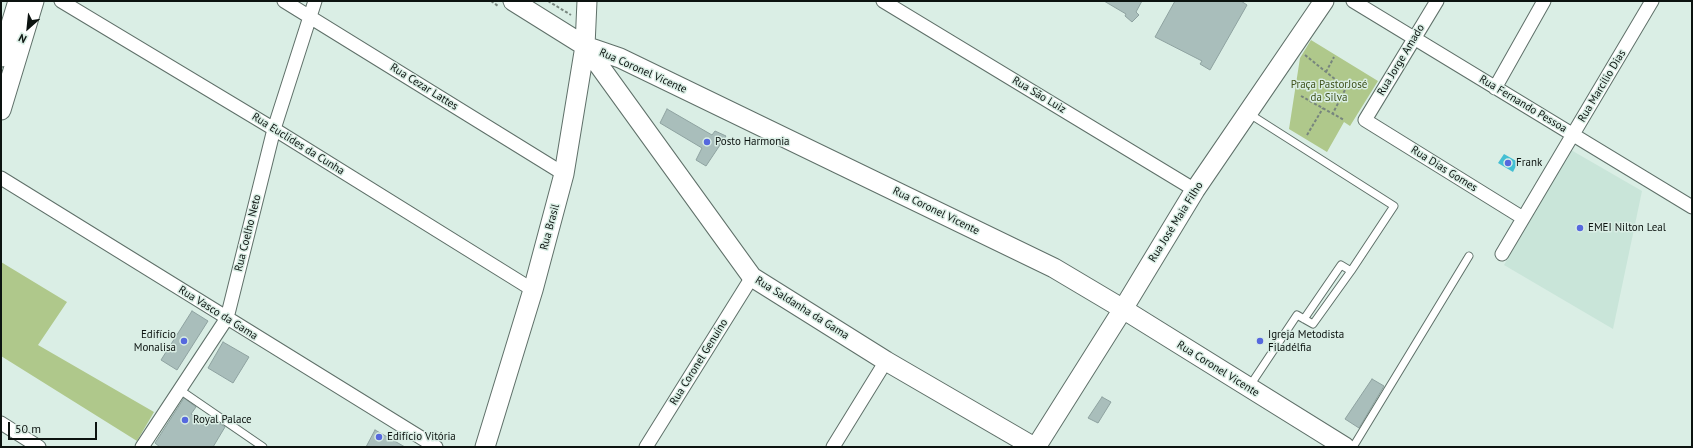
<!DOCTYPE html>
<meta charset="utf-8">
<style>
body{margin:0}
#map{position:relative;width:1693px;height:448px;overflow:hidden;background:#daeee5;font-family:"PT Sans",sans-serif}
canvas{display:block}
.frame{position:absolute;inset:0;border:2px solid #0c1310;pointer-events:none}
.north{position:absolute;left:8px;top:8px;width:40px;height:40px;-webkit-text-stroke:3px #daeee5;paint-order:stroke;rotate:207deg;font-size:11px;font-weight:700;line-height:16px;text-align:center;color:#0c1310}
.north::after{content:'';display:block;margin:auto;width:14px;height:18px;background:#0c1310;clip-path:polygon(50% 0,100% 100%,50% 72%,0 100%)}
.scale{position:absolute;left:8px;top:422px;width:89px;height:18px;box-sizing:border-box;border:2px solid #0c1310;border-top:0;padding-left:5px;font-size:12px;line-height:14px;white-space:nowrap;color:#0c1310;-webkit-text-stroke:3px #daeee5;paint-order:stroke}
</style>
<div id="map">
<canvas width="1693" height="448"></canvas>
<div class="frame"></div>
<div class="north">N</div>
<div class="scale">50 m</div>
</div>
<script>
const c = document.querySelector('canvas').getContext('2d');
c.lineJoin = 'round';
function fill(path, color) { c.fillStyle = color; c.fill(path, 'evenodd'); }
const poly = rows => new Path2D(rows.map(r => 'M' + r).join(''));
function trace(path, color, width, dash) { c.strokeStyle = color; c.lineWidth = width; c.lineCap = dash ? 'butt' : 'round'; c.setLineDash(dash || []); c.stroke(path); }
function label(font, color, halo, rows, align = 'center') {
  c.font = font + ' "PT Sans",sans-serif'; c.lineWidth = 3; c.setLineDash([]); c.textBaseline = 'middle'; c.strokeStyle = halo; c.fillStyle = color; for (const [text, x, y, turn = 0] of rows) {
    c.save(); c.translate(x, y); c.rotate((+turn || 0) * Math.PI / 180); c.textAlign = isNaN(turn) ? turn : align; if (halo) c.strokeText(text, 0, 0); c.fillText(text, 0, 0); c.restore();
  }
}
fill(poly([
 [1571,150,1642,191,1613,329,1504,265]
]), '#c9e5d9');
fill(poly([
 [1311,40,1378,81,1350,126,1344,122,1327,152,1289,129,1300,58],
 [1,262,67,302,38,345,154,412,137,441,1,356]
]), '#afc88b');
fill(poly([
 [1504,154,1518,162,1513,172,1498,163]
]), '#44bfd3');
const building = poly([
 [1104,1,1142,1,1136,12,1139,15,1132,22,1125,16,1126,14,1104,1],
 [1175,1,1241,1,1247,5,1210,70,1200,64,1202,61,1155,37,1175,1],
 [667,109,712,135,715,131,726,136,706,166,696,160,702,148,660,123,667,109],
 [192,311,208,321,177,370,161,360,192,311],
 [223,342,249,357,233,383,208,368,223,342],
 [1372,379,1384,386,1359,428,1345,419,1372,379],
 [1102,397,1111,402,1098,423,1088,418,1102,397],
 [184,398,196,407,191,414,209,425,213,419,225,427,213,447,160,447,155,443,184,398],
 [375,430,405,447,366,447,375,430]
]);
fill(building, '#a9bebb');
trace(building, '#8ea2a0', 1);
const lane = poly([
 [1248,113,1394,206,1351,271,1313,324,1297,315,1249,387],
 [1304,319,1341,265,1351,271],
 [180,390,263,447],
 [1353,447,1469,256]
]);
const street = poly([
 [61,1,274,129,533,290],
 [284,1,564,174],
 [883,1,1195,190],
 [1353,1,1692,207],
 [1437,1,1365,120,1523,218],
 [1495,88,1544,1],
 [1,178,436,447],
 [1502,254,1652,1],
 [1,423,39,447],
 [142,447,227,318,274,129,315,1],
 [646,447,752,277],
 [833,447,886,361]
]);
const secondary = poly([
 [513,1,585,46,620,58,1054,268,1123,309,1345,447],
 [585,46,752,277,886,361,1034,447],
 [1,57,18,1],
 [1,110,34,1],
 [485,447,533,290,564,174,585,46,587,1],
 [1036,447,1123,309,1195,190,1324,1]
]);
trace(lane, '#5f7069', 9);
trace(street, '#5f7069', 15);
trace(secondary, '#5f7069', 21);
trace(poly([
 [491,1,498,6],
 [548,1,571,15],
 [1305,55,1346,88,1333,113],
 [1326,72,1334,57],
 [1301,96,1344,120],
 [1307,135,1323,108]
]), '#77857e', 2, [3, 2]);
trace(lane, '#fff', 7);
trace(street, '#fff', 13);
trace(secondary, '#fff', 19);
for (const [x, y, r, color] of [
 [707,142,4,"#5668de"],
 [1508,163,4,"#5668de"],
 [1580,228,4,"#5668de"],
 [184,341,4,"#5668de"],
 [1260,341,4,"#5668de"],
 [185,420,4,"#5668de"],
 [379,437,4,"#5668de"]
]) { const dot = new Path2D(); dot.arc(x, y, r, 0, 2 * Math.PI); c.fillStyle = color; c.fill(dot); trace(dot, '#daeee5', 1.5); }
label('11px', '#0c1310', '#daeee5', [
 ["Rua Jorge Amado",1401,60,-59],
 ["Rua Coronel Vicente",643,71,24],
 ["Rua Marcílio Dias",1602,86,-59],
 ["Rua Cezar Lattes",424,87,32],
 ["Rua São Luiz",1039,95,31],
 ["Rua Fernando Pessoa",1523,104,31],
 ["Rua Euclides da Cunha",298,144,32],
 ["Rua Dias Gomes",1444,169,32],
 ["Rua Coronel Vicente",936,211,26],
 ["Rua José Maia Filho",1176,222,-58],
 ["Rua Brasil",550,227,-75],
 ["Rua Coelho Neto",248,233,-76],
 ["Rua Saldanha da Gama",802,308,32],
 ["Rua Vasco da Gama",218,313,32],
 ["Rua Coronel Genuíno",699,362,-58],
 ["Rua Coronel Vicente",1218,369,32]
]);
label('11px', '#40541d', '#daeee5', [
 ["Praça PastorJosé",1329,85],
 ["da Silva",1329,98]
]);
label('11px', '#0c1310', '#daeee5', [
 ["Posto Harmonia",715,142],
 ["Frank",1516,163],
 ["EMEI Nilton Leal",1588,228],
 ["Edifício",176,335,"right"],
 ["Monalisa",176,348,"right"],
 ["Igreja Metodista",1268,335],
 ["Filadélfia",1268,348],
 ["Royal Palace",193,420],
 ["Edifício Vitória",387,437]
], 'left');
</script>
